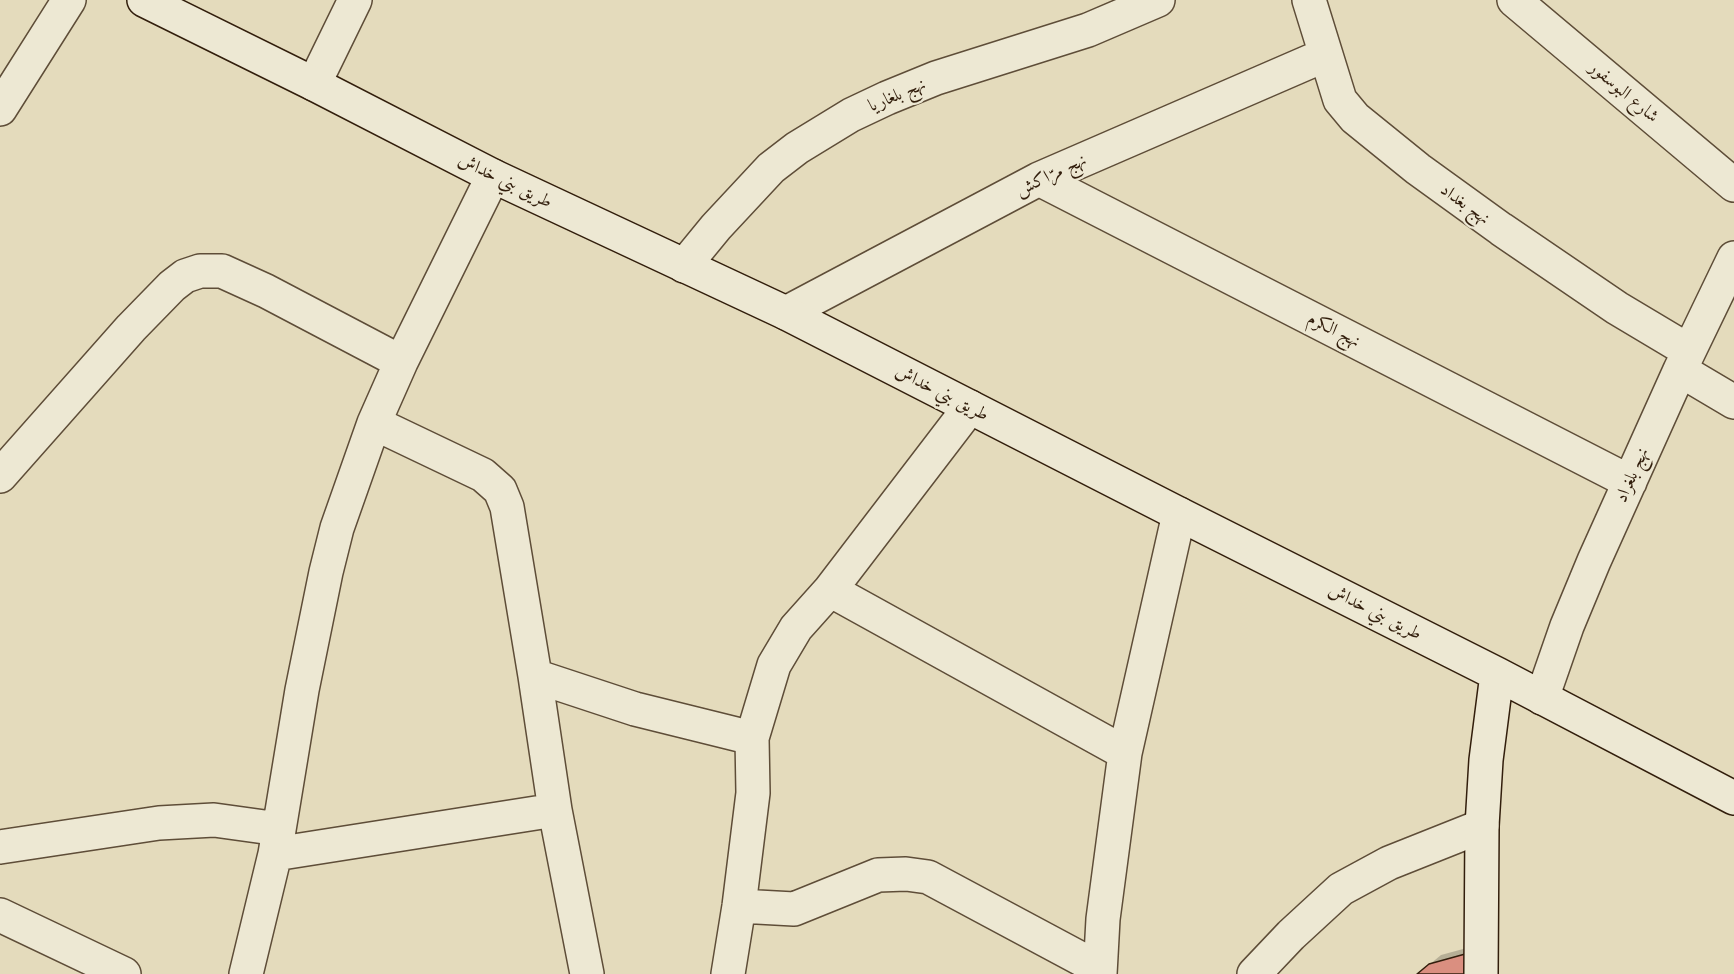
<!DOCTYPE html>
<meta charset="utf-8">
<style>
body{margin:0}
canvas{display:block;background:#e4dbbc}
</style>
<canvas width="1734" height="974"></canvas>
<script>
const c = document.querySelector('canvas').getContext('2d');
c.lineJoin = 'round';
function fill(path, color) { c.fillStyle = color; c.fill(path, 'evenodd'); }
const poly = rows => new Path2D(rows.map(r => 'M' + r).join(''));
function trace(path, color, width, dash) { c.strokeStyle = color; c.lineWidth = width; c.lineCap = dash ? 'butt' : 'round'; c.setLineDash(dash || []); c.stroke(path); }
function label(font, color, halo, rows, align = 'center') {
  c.font = font + ' "Libre Caslon Text",Amiri,serif'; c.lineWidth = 4.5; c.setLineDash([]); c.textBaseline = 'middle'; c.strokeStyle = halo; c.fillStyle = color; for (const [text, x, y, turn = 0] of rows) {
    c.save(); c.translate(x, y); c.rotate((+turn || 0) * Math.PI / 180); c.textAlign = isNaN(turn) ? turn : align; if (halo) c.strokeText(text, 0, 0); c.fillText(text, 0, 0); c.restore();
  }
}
fill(poly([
 [1485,943,1481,974,1418,974,1441,955]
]), '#0003');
const building = poly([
 [1476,951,1479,974,1417,974,1429,964,1476,951]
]);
fill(building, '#da8f80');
trace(building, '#321e0c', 1.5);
const street = poly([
 [1309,0,1340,100,1355,118,1418,169,1501,229,1617,308,1689,351],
 [1514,0,1734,185],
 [314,84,355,0],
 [0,109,69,0],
 [1039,179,1630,482],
 [684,266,716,227,771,168,797,148,851,115,887,98,936,78,1088,30,1158,0],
 [786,313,1039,179,1325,55],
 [1680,370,1734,402],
 [374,423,483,475,500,490,507,507,535,676,555,810,587,974],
 [0,476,131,328,172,286,185,276,200,271,222,271,266,291,401,362],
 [830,590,1125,753],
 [535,676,635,709,752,738],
 [1542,698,1567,626,1594,561,1680,370,1734,258],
 [0,847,159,823,214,820,279,829],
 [275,854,555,810],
 [739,906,794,909,878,875,906,874,928,877,1100,969],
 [0,915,124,974],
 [246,974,275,854,302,690,326,572,337,528,374,423,401,362,493,176],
 [728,974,739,906,753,793,752,738,774,665,796,628,830,590,970,407],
 [1100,974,1103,919,1125,753,1179,514],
 [1254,974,1291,935,1341,889,1389,863,1482,826]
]);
const secondary = poly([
 [144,0,314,84,493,176,786,313,1179,514,1497,674,1734,798],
 [1481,974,1482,826,1486,760,1497,674]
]);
trace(street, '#5e4d38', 36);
trace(secondary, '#321e0c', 36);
trace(street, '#ede8d3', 33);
trace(secondary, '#ede8d3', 33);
label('18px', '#321e0c', '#ede8d3', [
 ["شارع البوسفور",1624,92,40],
 ["نهج بلغاريا",897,95,-23],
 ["نهج مرّاكش",1051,175,-25],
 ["طريق بني خداش",505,181,26],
 ["نهج بغداد",1465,204,36],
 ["نهج الكرم",1334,330,27],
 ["طريق بني خداش",942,393,27],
 ["نهج بلغراد",1632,475,-66],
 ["طريق بني خداش",1375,612,27]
]);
</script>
